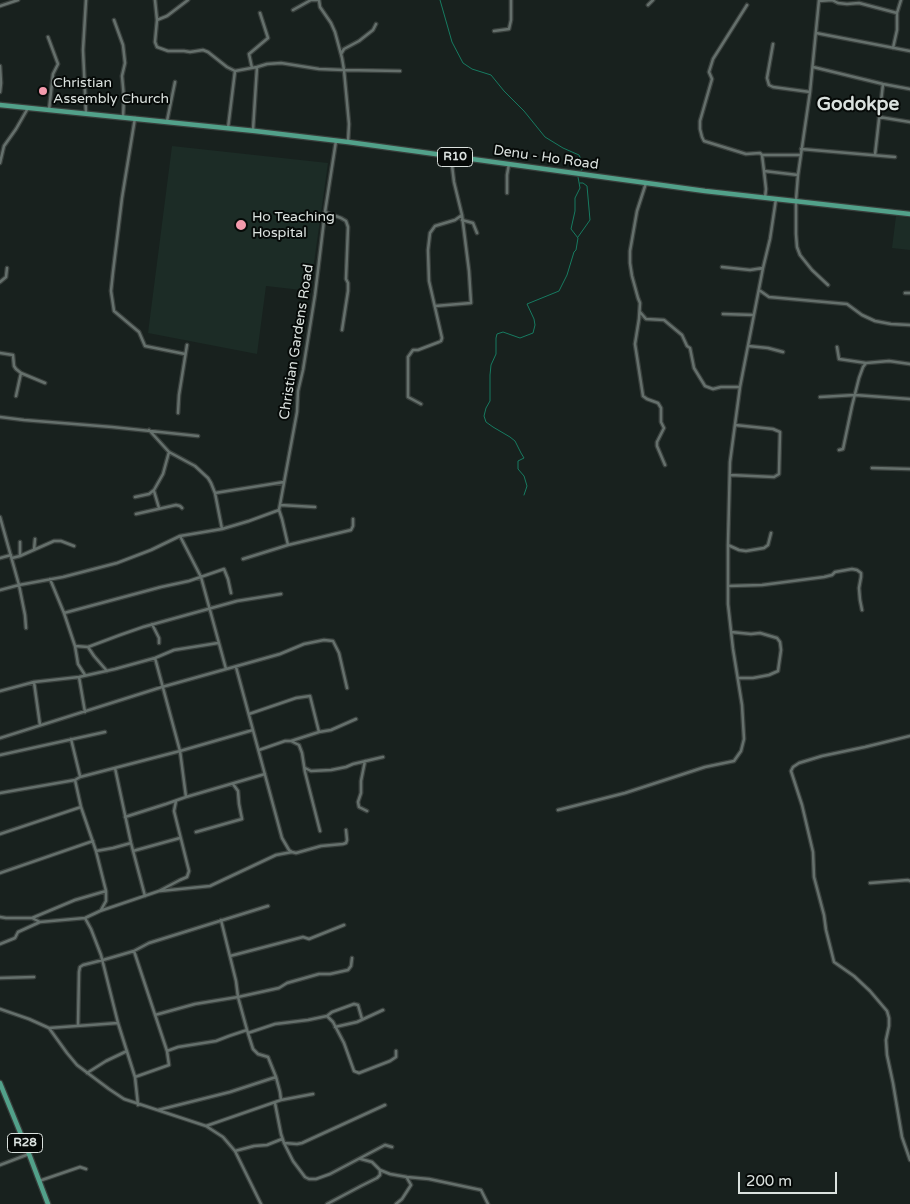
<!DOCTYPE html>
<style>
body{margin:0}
#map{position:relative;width:910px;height:1204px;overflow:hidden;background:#18211e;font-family:"Varela Round",sans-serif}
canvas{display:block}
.scale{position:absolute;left:738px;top:1172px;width:99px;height:22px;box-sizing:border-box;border:2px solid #dbe2df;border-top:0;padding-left:6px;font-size:15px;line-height:18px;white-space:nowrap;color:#dbe2df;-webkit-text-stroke:4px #060a08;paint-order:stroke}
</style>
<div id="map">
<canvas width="910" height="1204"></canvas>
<div class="scale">200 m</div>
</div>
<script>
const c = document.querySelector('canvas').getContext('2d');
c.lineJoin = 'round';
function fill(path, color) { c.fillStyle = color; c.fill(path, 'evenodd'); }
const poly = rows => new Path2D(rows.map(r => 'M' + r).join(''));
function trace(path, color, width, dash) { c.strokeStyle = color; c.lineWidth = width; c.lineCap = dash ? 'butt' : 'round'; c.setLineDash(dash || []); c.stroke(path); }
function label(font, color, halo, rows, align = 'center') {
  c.font = font + ' "Varela Round",sans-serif'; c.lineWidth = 4; c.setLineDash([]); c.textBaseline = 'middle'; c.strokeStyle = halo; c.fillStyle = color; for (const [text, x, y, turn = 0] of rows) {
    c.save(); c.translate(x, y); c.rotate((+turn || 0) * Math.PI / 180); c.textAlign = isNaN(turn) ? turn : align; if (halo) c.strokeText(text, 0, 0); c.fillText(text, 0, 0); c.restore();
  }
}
fill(poly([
 [172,146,328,163,310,291,266,286,257,354,148,333],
 [896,216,910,218,910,250,892,248]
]), '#1c2c26');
trace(poly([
 [440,0,452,42,463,63,472,69,491,75,504,91,524,111,545,137,563,148,579,155,584,166,581,171],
 [578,237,590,220,587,186,583,183,580,183],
 [524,495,527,486,524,476,518,469,518,461,524,458,521,453,515,441,510,437,493,427,486,422,484,416,486,408,490,401,490,375,491,365,496,354,496,338,497,334,503,332,520,338,533,333,535,325,534,319,527,304,559,291,567,275,574,252,576,250,578,238,571,229,575,211,575,198,580,188,578,177]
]), '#177b61', 1);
const minor = poly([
 [155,0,157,20,155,42,157,47,168,51,184,51,190,52,203,50,208,52,227,67,235,71,257,67],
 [319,0,320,7,331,23,335,32,342,58,344,70,400,71],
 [819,0,810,92,798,175,796,200,796,234,797,247,800,255,812,270,828,285],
 [819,1,832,0,838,3,847,4,859,3,897,13,897,30,893,48],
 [648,5,653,0],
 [747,5,713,59,709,72,712,79,700,121,700,129,702,137,704,141,746,154,760,153,762,155,764,171,766,189,765,198],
 [0,6,18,0],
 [293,10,311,0,319,0],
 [897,13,901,0],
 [114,20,123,45,125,63,122,76,124,98,123,117],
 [157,20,167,16,188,0],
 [494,31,509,29,511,20,511,0],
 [816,33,910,51],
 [48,37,58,64,53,74,49,110],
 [773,44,767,78,769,85,773,87,810,92],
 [341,54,344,49,359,41,373,30,376,24],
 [0,66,1,83,0,92],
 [813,67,883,84,910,89],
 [252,68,249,54,268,38,260,13],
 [86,113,83,50,86,0],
 [879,117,910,122],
 [135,118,122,198,113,272,111,291,114,311,139,332,145,346,185,354],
 [167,121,175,82],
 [228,128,235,71],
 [253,130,257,67,267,64,281,63,319,69,344,70,349,124,348,142],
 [801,149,895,157],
 [762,155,800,155],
 [875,155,883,84],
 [0,163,4,146,16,129,28,108],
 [764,171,798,175],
 [646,183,637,211,630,251,630,263,632,276,638,298,640,303,639,319,635,344,643,396,647,399,658,403,661,408,661,422,664,428,657,442,657,446,665,465],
 [507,193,507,175,509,164],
 [325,212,341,218,346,221,348,227,346,279,348,283,348,291,342,330],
 [462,220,473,223,477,233],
 [722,267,750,270,763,268],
 [0,282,6,277,7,268],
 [759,290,769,297,847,304,862,315,875,321,891,324,910,325],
 [905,293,910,293],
 [435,306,471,303,469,271,462,215,454,182,451,157],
 [640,312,646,319,664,320,682,335,687,346,690,348,694,368,705,386,713,389,721,387,740,387],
 [723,314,754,315],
 [748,346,768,348,783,352],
 [837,347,839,359,866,363],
 [0,353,13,355,14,366,16,369,21,373,16,396],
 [21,373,45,383],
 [820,397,855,395,910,399],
 [421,404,408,397,408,357,413,350,418,350,439,342,441,341,442,338,429,281,428,250,430,233,435,226,455,220,462,215],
 [178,413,179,395,187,345],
 [0,417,24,420,112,427,198,436],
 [149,430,169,452,195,466,208,478,211,483,215,493,222,529],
 [839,450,843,449,852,406,859,378,863,367,866,363,889,361,910,364],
 [872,468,910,469],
 [730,475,774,477,779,474,780,432,773,429,735,425],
 [154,491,159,508],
 [215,493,284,482],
 [135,497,149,494,154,490,163,474,169,452],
 [280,505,315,507],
 [136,514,176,505,180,506,182,508],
 [0,517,19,585,0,590],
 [180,536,201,577,226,669],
 [20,542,20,556],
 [288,545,282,519,279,510,297,412,298,391,303,370,315,295,325,212,336,141],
 [728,545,739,550,746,551,764,548,768,545,771,533],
 [34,550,35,539],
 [0,558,11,555],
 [12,558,20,556,54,541,61,541,74,546],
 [243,559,288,545,351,530,353,526,353,519],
 [50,579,64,613,75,646,78,664,85,675],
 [728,586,762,585,824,577,832,575,835,572,852,569,857,570,861,573,861,577,859,588,860,600,862,610],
 [64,613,161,587,189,581,224,569,228,579,231,593],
 [152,624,159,638,159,643],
 [26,628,25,615,19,585,63,577,117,563,151,550,180,536,222,529,249,521,279,510],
 [731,632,751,634,760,633,777,638,780,642,781,650,778,671,769,675,753,678,738,678],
 [75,646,88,647,120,635,143,627,237,601,281,594],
 [88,647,94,656,107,671],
 [155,658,180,751,186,797],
 [236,667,282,838,289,850,292,852,296,853,321,846,343,844,346,843,347,840,346,830],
 [79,677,85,712],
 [34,682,40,725],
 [0,691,34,682,79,677,115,669,155,658,174,650,218,643],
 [249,714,296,698,310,696,319,732],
 [910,736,865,747,822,756,799,763,793,767,791,771,802,805,813,852,814,877,824,915,826,930,834,962,854,976,870,991,887,1011,889,1018,889,1026,886,1040,887,1055,893,1083,902,1137,910,1160],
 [0,738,162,687,280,654,304,644,324,640,333,641,339,653,347,688],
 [71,739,80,776],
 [291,741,299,745,302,753,305,772,320,831],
 [259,750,285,741,291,741,319,732,331,730,356,719],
 [0,755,105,732],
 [365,761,361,781,361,793,358,802,359,807,367,811],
 [115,768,131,843,145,896],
 [305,768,311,771,331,770,346,767,353,764,383,757],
 [75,780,81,807,96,851,106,891,106,901,101,910],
 [0,793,75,780,80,777,180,751,253,730],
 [558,810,625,793,705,767,734,761,741,751,744,739,742,705,733,649,728,604,728,545,730,462,740,387,763,268,770,239,776,199],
 [125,817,166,804,186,797,265,774],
 [196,832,242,819,239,804,238,791,233,784],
 [0,834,81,807],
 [96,851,113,848,131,843],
 [133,851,180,838],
 [0,873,93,841],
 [870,883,908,880,910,881],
 [160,891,210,886,276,855,292,852],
 [0,917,6,918,32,918,75,900,106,891],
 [32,918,40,922,85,918,100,911,159,891,180,880,187,877,189,871,174,811,176,801],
 [85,918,91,929,101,955,118,1023,135,1077,138,1105],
 [221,920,236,981,238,997,247,1030,253,1049,258,1054,268,1057,276,1077],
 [0,944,15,938,18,932,40,922],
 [134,951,167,1051],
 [230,956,303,937,309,939,344,925],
 [0,978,34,977],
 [0,1009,29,1019,49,1028,67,1053,77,1065,109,1089,124,1099,206,1126,223,1137,235,1151,261,1204],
 [155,1015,195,1004,238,997,279,988,287,983,319,974,330,974,348,970,351,966,352,958],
 [327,1016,333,1022,344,1043,354,1071,359,1073,390,1061,396,1057,396,1051],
 [78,1026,79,972,80,967,83,965,103,960,134,951,149,943,268,906],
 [335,1027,357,1022,383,1010],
 [49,1028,118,1023],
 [248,1033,275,1024,308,1020,327,1016,332,1012,354,1004,358,1005,362,1019],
 [87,1073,106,1061,127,1051],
 [135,1077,169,1065,167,1051,178,1047,216,1041,229,1036,247,1030],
 [275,1103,281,1134,284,1143,293,1161,305,1177,309,1179,316,1179,330,1174,385,1145,392,1147],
 [158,1110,230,1092,276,1077,280,1092,281,1100],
 [206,1126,281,1100,313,1094],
 [284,1143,297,1144,302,1143,385,1105],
 [235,1151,254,1146,267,1145,282,1139],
 [0,1165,29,1154],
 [380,1170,390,1174,407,1177,429,1179,481,1190,488,1204],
 [39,1181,80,1167,86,1169],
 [327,1204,361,1186,377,1178,380,1175,380,1170,372,1162,361,1159],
 [396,1204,402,1199,411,1185,407,1178]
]);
const primary = poly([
 [0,105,255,131,348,142,705,191,910,214],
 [0,1083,29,1154,48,1204]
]);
trace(minor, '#383f3c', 5);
trace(primary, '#383f3c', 7);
trace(minor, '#65706c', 2.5);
trace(primary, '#52a18a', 4.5);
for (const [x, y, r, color] of [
 [43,91,5,"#f39aac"],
 [241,225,6,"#f39aac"]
]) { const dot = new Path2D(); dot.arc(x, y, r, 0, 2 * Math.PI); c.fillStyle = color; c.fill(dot); trace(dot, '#060a08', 2); }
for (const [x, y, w] of [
 [455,157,35],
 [25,1143,35]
]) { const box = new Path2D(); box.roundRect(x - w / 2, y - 9.5, w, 19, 4); c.fillStyle = '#060a08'; c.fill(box); trace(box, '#dbe2df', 1); }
label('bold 12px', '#dbe2df', null, [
 ["R10",455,157],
 ["R28",25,1143]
]);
label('14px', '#dbe2df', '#060a08', [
 ["Christian",53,83],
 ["Assembly Church",53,99],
 ["Ho Teaching",252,217],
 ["Hospital",252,233]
], 'left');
label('14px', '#dbe2df', '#060a08', [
 ["Denu - Ho Road",546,158,8],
 ["Christian Gardens Road",297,342,-81]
]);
label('bold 19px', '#dbe2df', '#060a08', [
 ["Godokpe",858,105]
]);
</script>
